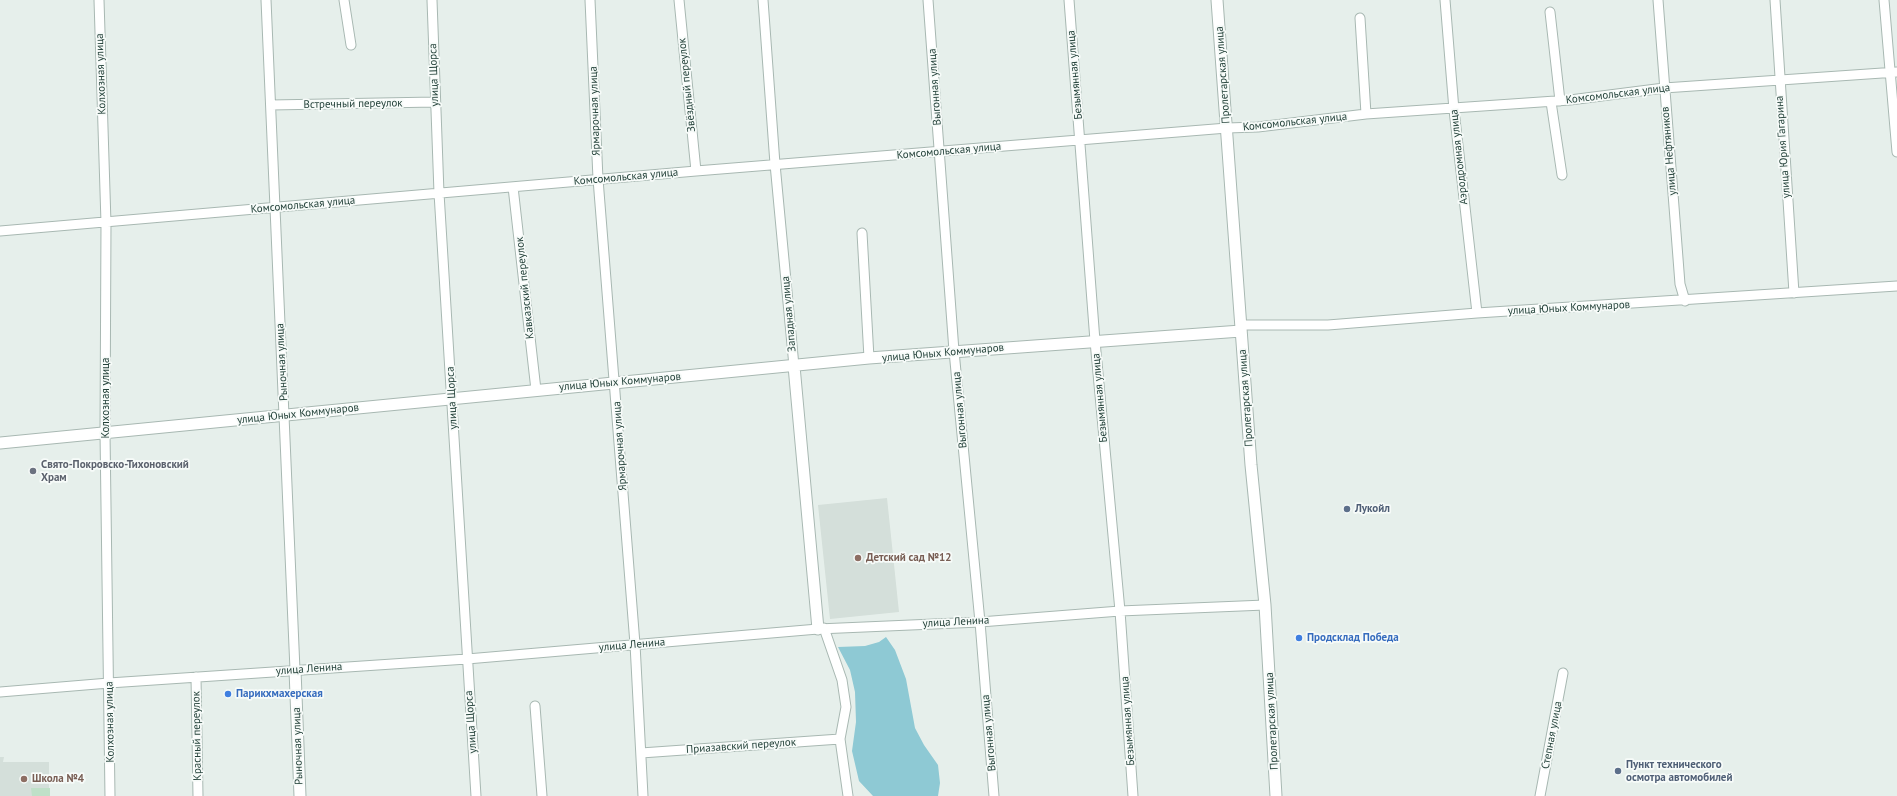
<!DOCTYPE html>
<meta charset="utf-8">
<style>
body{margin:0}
canvas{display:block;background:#e6efeb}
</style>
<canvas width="1897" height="796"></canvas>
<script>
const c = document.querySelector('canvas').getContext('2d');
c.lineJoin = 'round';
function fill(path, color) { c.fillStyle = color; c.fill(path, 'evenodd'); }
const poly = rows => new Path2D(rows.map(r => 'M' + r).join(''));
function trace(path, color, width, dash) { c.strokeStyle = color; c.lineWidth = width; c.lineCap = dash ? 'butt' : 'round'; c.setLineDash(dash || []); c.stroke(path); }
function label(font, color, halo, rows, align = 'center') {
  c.font = font + ' "PT Sans",sans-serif'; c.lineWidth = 3.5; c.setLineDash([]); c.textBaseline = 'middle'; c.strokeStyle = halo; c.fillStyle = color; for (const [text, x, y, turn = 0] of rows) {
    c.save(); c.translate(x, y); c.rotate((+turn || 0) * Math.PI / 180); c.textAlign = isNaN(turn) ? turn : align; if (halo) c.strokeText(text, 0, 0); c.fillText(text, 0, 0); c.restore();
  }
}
fill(poly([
 [887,498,899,612,830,619,818,505],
 [0,757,4,757,3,762,49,762,49,796,0,796]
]), '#d4dfda');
fill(poly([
 [31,788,50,788,50,796,32,796]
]), '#bfe0c8');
fill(poly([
 [886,637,895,650,906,679,915,728,924,745,938,765,940,783,938,796,873,796,859,781,852,751,856,722,855,692,850,670,838,647,865,646,879,642]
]), '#8ec9d4');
const minor = poly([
 [99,0,106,223,105,433,110,796],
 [266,0,295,670],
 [344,0,351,45],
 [432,0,439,193,476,796],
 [590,0,598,179,635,644,643,796],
 [679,0,696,171],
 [763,0,775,164,794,366],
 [928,0,954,351,980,622,994,796],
 [1069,0,1095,341,1120,611,1133,796],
 [1445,0,1454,110,1477,313],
 [1658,0,1680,284,1685,301],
 [1775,0,1794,293],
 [1884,0,1897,152],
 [1550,12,1560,101],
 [1360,18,1366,114],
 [1551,102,1562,175],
 [271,105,435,102],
 [513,187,536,390],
 [0,231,696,171,1227,128,1258,127,1366,114,1570,100,1664,88,1897,72],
 [862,233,869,358],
 [1241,325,1328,325,1477,313,1897,286],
 [824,628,842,680,846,707,840,739,848,796],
 [196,677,198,796],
 [0,692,109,683,467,659,818,629,980,622,1120,611,1265,605],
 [535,706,542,796],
 [641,753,840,739],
 [1540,796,1563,673]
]);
const tertiary = poly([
 [1217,0,1251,465,1265,605,1276,796],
 [794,366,818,629],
 [0,443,869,358,1241,331],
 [295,670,300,796]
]);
trace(minor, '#a8b8b2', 11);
trace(tertiary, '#a8b8b2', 13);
trace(minor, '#fff', 9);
trace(tertiary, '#fff', 11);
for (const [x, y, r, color] of [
 [33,471,4,"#6b7280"],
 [1347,509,4,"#5c6f8a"],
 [858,558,4,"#8d6e63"],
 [1299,638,4,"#3f7fe0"],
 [228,694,4,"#3f7fe0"],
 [1618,771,4,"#5c6f8a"],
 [24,779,4,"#8d6e63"]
]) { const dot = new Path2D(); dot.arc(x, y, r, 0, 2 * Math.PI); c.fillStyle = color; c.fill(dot); trace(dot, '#f7fbf9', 1.5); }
label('11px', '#24423a', '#f7fbf9', [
 ["Колхозная улица",101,74,-92],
 ["улица Щорса",434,75,-92],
 ["Безымянная улица",1075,75,-95],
 ["Пролетарская улица",1223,75,-94],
 ["Звёздный переулок",687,85,-96],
 ["Выгонная улица",935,87,-94],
 ["Комсомольская улица",1618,94,-7],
 ["Встречный переулок",353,104,-1],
 ["Ярмарочная улица",595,111,-92],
 ["Комсомольская улица",1295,122,-6],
 ["улица Юрия Гагарина",1783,147,-94],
 ["Комсомольская улица",949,151,-5],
 ["улица Нефтяников",1669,151,-95],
 ["Аэродромная улица",1459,157,-96],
 ["Комсомольская улица",626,177,-5],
 ["Комсомольская улица",303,205,-5],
 ["Кавказский переулок",525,288,-96],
 ["улица Юных Коммунаров",1569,308,-3],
 ["Западная улица",789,314,-95],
 ["улица Юных Коммунаров",943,353,-5],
 ["Рыночная улица",282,362,-93],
 ["улица Юных Коммунаров",620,382,-5],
 ["Колхозная улица",106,398,-90],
 ["улица Щорса",452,398,-93],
 ["Безымянная улица",1100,398,-95],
 ["Пролетарская улица",1246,398,-94],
 ["Выгонная улица",960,410,-95],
 ["улица Юных Коммунаров",298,414,-6],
 ["Ярмарочная улица",620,446,-94],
 ["улица Ленина",956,622,-3],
 ["улица Ленина",632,645,-5],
 ["улица Ленина",309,669,-4],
 ["Безымянная улица",1128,721,-94],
 ["Пролетарская улица",1272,721,-93],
 ["Колхозная улица",110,722,-91],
 ["улица Щорса",471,722,-94],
 ["Выгонная улица",989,733,-95],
 ["Степная улица",1552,735,-79],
 ["Красный переулок",197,736,-91],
 ["Рыночная улица",298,746,-92],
 ["Приазавский переулок",741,746,-4]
]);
label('bold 11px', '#5b616d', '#f7fbf9', [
 ["Свято-Покровско-Тихоновский",41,465],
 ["Храм",41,478]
], 'left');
label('bold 11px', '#4e5e75', '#f7fbf9', [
 ["Лукойл",1355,509],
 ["Пункт технического",1626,765],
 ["осмотра автомобилей",1626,778]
], 'left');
label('bold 11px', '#785e54', '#f7fbf9', [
 ["Детский сад №12",866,558],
 ["Школа №4",32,779]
], 'left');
label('bold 11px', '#366cbe', '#f7fbf9', [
 ["Продсклад Победа",1307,638],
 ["Парикхмахерская",236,694]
], 'left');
</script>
